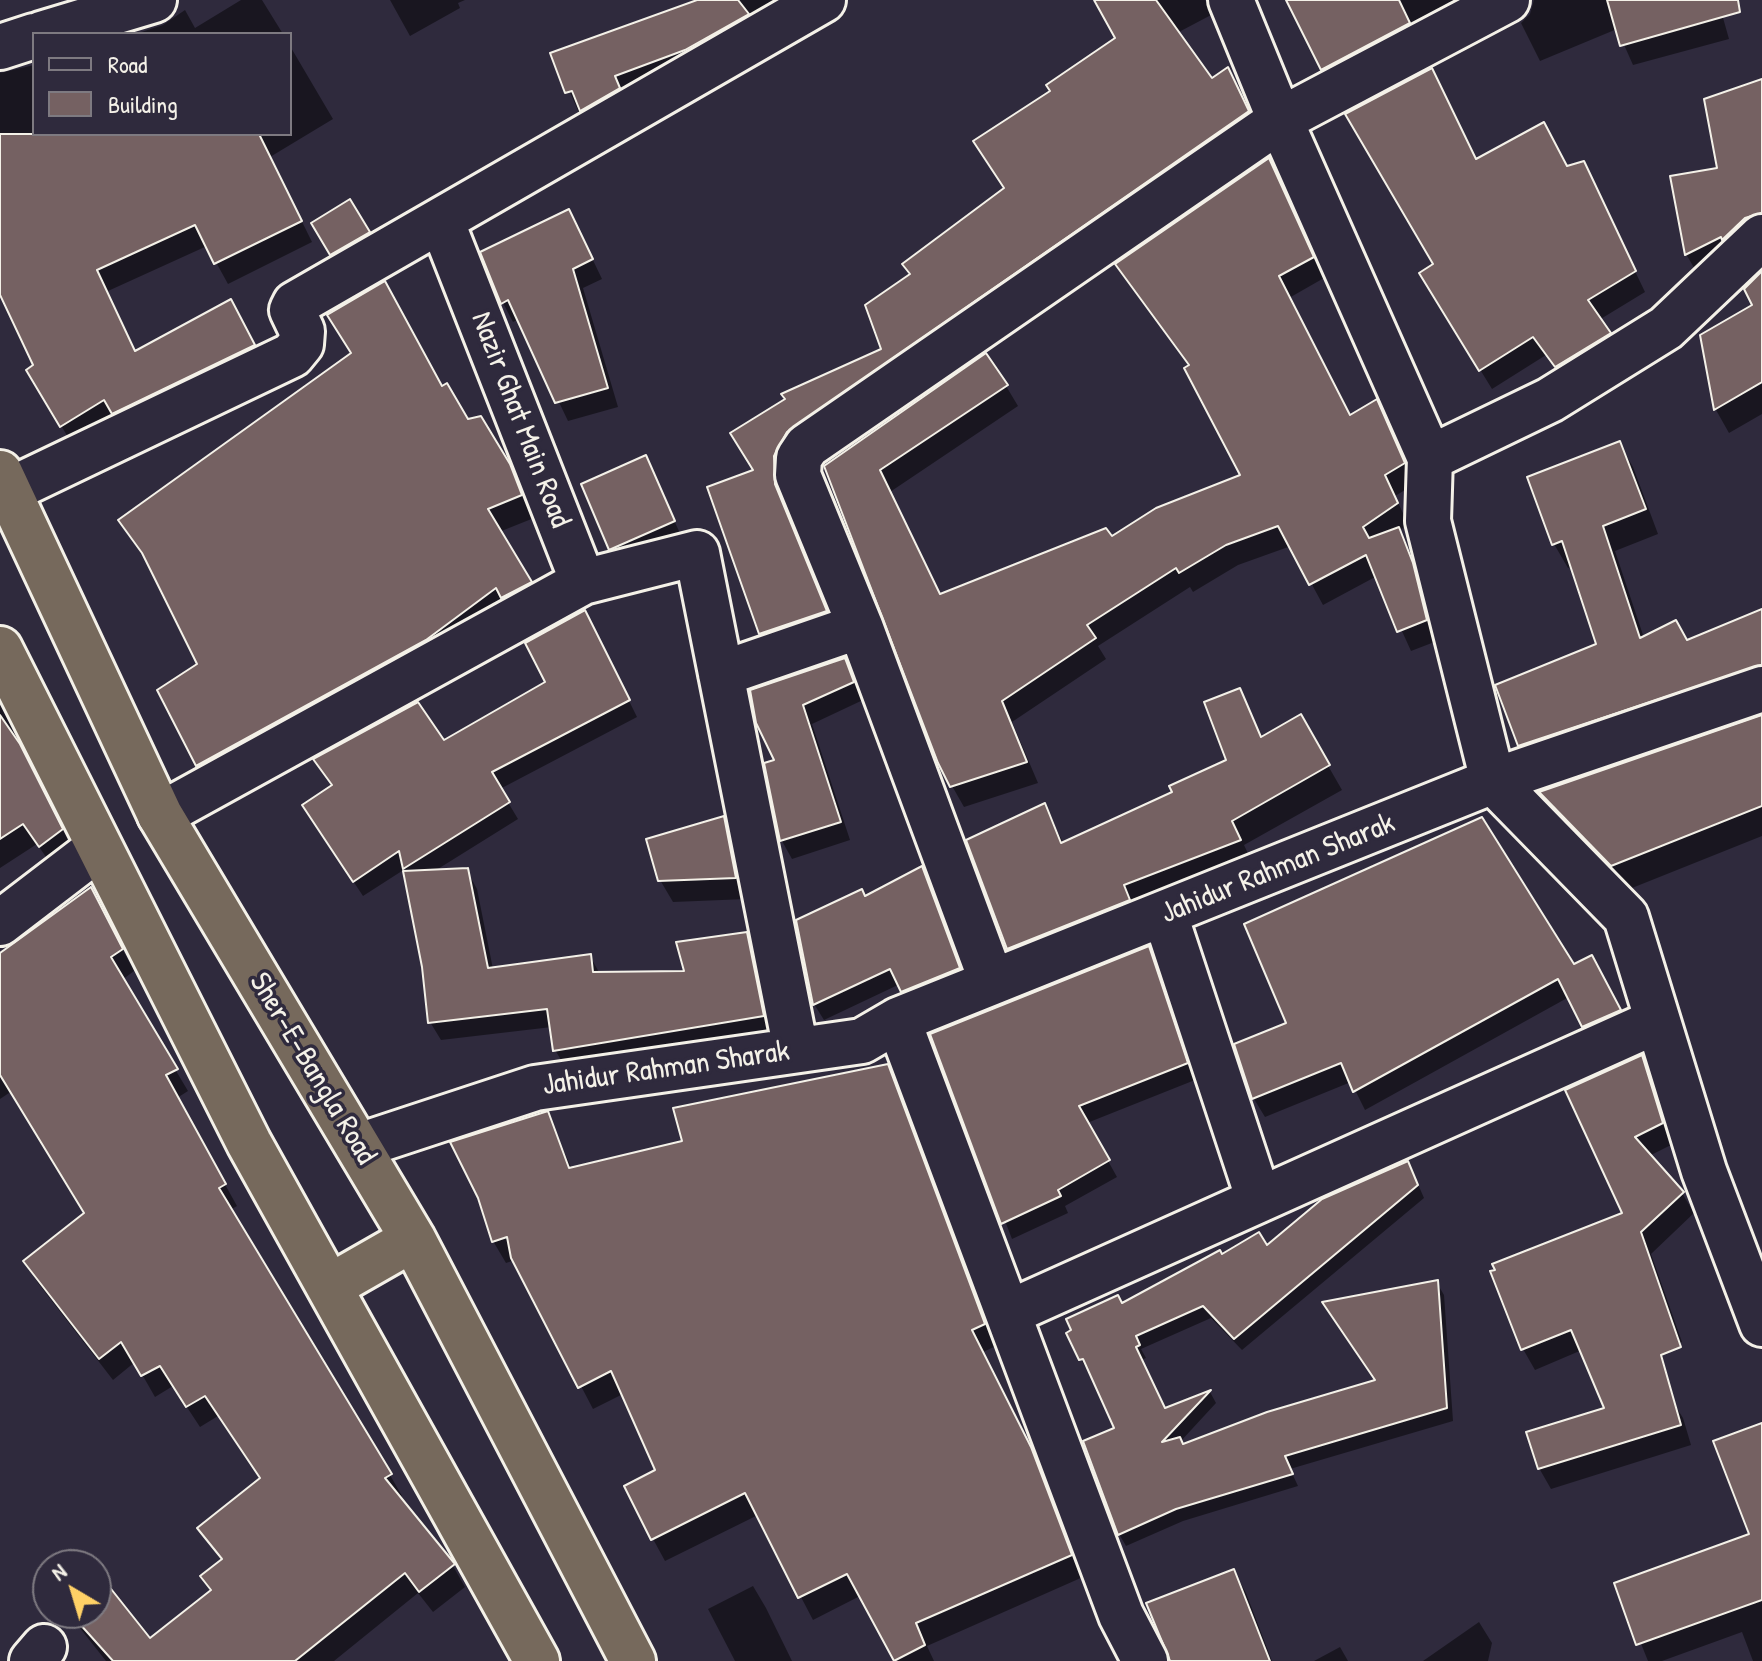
<!DOCTYPE html>
<style>
body{margin:0}
#map{position:relative;width:1762px;height:1661px;overflow:hidden;background:#2f2a3d;font-family:"Patrick Hand",sans-serif}
canvas{display:block}
.legend{position:absolute;left:32px;top:32px;width:260px;height:104px;box-sizing:border-box;background:#2f2a3d;border:2px solid #7e7a81;margin:0;padding:10px 14px;list-style:none;font-size:24px;color:#f4f1e8}
.legend li{display:flex;align-items:center;gap:16px;height:40px}
.legend b{width:40px;border:2px solid #7e7a81}
.north{position:absolute;left:32px;top:1549px;width:80px;height:80px;box-sizing:border-box;background:#2f2a3d;border:2px solid #7e7a81;border-radius:50%;rotate:322deg;font-size:22px;font-weight:700;line-height:32px;text-align:center;color:#f4f1e8}
.north::after{content:'';display:block;margin:auto;width:28px;height:36px;background:#ffd166;clip-path:polygon(50% 0,100% 100%,50% 72%,0 100%)}
</style>
<div id="map">
<canvas width="1762" height="1661"></canvas>
<ul class="legend">
<li><b style="height:10px;background:#2f2a3d"></b>Road</li>
<li><b style="height:22px;background:#756162"></b>Building</li>
</ul>
<div class="north">N</div>
</div>
<script>
const c = document.querySelector('canvas').getContext('2d');
c.lineJoin = 'round';
function fill(path, color) { c.fillStyle = color; c.fill(path, 'evenodd'); }
const poly = rows => new Path2D(rows.map(r => 'M' + r).join(''));
function trace(path, color, width, dash) { c.strokeStyle = color; c.lineWidth = width; c.lineCap = dash ? 'butt' : 'round'; c.setLineDash(dash || []); c.stroke(path); }
function label(font, color, halo, rows, align = 'center') {
  c.font = font + ' "Patrick Hand",sans-serif'; c.lineWidth = 7; c.setLineDash([]); c.textBaseline = 'middle'; c.strokeStyle = halo; c.fillStyle = color; for (const [text, x, y, turn = 0] of rows) {
    c.save(); c.translate(x, y); c.rotate((+turn || 0) * Math.PI / 180); c.textAlign = isNaN(turn) ? turn : align; if (halo) c.strokeText(text, 0, 0); c.fillText(text, 0, 0); c.restore();
  }
}
fill(poly([
 [241,0,262,0,283,34,135,34,163,25,185,10,195,28],
 [390,0,465,0,458,3,460,8,410,36],
 [695,0,825,0,580,115,553,54],
 [1097,0,1205,0,1213,14,1177,33,1212,81,1227,70,1263,139,789,484,789,513,841,639,777,661,761,634,709,488,755,471,733,434,883,350,911,276,904,264,1005,190,992,169,1052,92,1118,39],
 [1288,0,1487,0,1334,89],
 [1534,0,1718,0,1729,39,1633,65,1617,29,1540,61,1521,23,1530,14],
 [290,46,333,119,270,157,312,242,228,284,207,246,108,291,136,352,242,322,266,366,74,447,28,371,36,366,0,290,0,73,34,65,34,134,290,134],
 [1762,81,1762,243,1700,278,1686,254,1719,169],
 [1268,161,1324,278,1289,298,1350,417,1376,402,1415,484,1395,496,1408,524,1399,531,1423,585,1437,641,1411,651,1377,576,1323,605,1291,546,1238,565,1193,592,1190,587,1098,646,1106,659,1012,722,1038,783,964,807,939,763,826,467,1006,386,1018,406,890,492,940,596,1111,539,1242,476,1190,367,1117,265],
 [1477,161,1567,168,1583,163,1645,292,1599,320,1620,354,1568,386,1546,355,1492,389,1433,293,1435,265],
 [350,202,374,243,338,264,314,224],
 [579,231,602,279,583,288,618,407,568,421,519,319,513,322,503,303],
 [1762,274,1762,414,1729,433,1716,410,1702,336,1754,306],
 [442,388,467,422,480,418,522,489,534,518,499,532,543,605,211,788,160,691,200,665,151,567,121,520],
 [1619,443,1633,467,1658,534,1615,551,1644,638,1687,642,1762,611,1762,692,1534,770,1520,745,1599,645,1573,567,1568,568,1554,544],
 [645,458,685,544,624,570,611,549],
 [593,628,637,717,500,789,518,819,433,872,467,871,477,889,493,969,590,956,600,974,687,972,746,935,756,953,773,1034,566,1068,555,1050,552,1027,441,1040,430,1022,424,966,405,869,363,896,314,822,333,787,315,760,443,743,548,683],
 [844,660,863,700,812,724,850,840,792,859,782,841,767,764,777,761,758,723],
 [1239,690,1263,738,1300,717,1342,790,1244,845,1253,864,1022,973,1008,949,969,841,1044,806,1064,844,1174,793,1229,761],
 [0,705,74,852,53,867,37,844,0,868],
 [1762,718,1762,836,1627,890,1555,817,1542,793],
 [723,818,735,840,747,899,673,902,660,880],
 [921,868,968,985,912,1007,900,984,824,1020,814,1004,865,898],
 [91,890,134,971,122,980,188,1091,177,1098,237,1206,230,1210,390,1475,402,1496,399,1499,453,1566,465,1587,433,1612,418,1593,334,1661,106,1661,68,1613,96,1613,96,1573,150,1641,212,1592,203,1577,222,1562,200,1528,261,1480,218,1416,200,1427,173,1386,155,1397,135,1362,113,1380,38,1283,25,1262,86,1214,12,1091,0,1099,0,953],
 [1148,949,1157,965,1195,1080,1087,1123,1117,1177,1065,1206,1068,1213,1012,1239,933,1035],
 [1573,967,1602,976,1630,1029,1595,1045,1569,997,1365,1110,1351,1082,1265,1117,1254,1099,1236,1045,1288,1024],
 [1641,1058,1653,1078,1673,1144,1649,1156,1682,1193,1694,1213,1651,1254,1682,1342,1650,1365,1683,1418,1691,1445,1551,1489,1539,1468,1607,1409,1582,1350,1535,1370,1523,1349,1625,1214],
 [887,1067,900,1089,996,1346,983,1352,1043,1472,1083,1577,927,1646,934,1661,894,1661,860,1596,813,1620,758,1515,665,1561,653,1539,658,1471,623,1394,593,1409,515,1260,506,1263,493,1241,547,1114,572,1169,685,1143],
 [1414,1175,1424,1198,1242,1350,1211,1318,1141,1349,1146,1358,1141,1360,1165,1410,1210,1392,1216,1403,1180,1442,1182,1446,1377,1382,1437,1283,1444,1295,1453,1421,1290,1469,1298,1486,1183,1521,1126,1546,1119,1534,1117,1430,1091,1371,1088,1372,1082,1361,1093,1356,1122,1305,1222,1257,1266,1248],
 [1762,1425,1762,1661,1753,1661,1742,1632,1662,1661,1648,1661,1617,1584,1752,1536],
 [1234,1571,1246,1593,1272,1661,1172,1661],
 [753,1586,766,1608,792,1661,735,1661,708,1609],
 [1479,1622,1492,1643,1488,1661,1423,1661],
 [1340,1647,1348,1661,1314,1661]
]), '#0007');
const building = poly([
 [697,0,738,0,749,14,685,50,615,76,620,88,580,111,572,91,565,93,550,53,697,0],
 [1094,0,1156,0,1212,78,1228,67,1249,111,787,432,774,456,775,484,827,611,759,634,707,487,753,470,730,433,785,399,781,394,881,349,865,305,910,274,902,264,1004,188,973,141,1050,91,1046,85,1115,38,1094,0],
 [1286,0,1399,0,1410,23,1321,70,1286,0],
 [1607,0,1738,0,1740,12,1620,46,1607,0],
 [1432,68,1476,159,1544,122,1567,166,1584,161,1636,271,1588,300,1611,333,1555,367,1533,337,1479,371,1419,273,1433,264,1345,114,1432,68],
 [1762,79,1762,213,1745,218,1722,240,1721,237,1685,255,1670,176,1717,168,1704,99,1762,79],
 [0,134,259,134,302,221,214,264,195,225,97,270,135,351,231,299,255,345,112,414,104,400,60,427,26,370,33,365,0,295,0,134],
 [1269,158,1314,257,1279,276,1350,415,1377,399,1405,463,1385,475,1398,503,1363,527,1369,538,1399,527,1413,563,1427,620,1397,632,1366,555,1309,585,1278,526,1226,545,1179,573,1176,568,1087,625,1096,638,1002,701,1027,762,950,787,938,763,824,466,986,353,1008,385,880,470,940,594,1106,528,1112,536,1156,508,1240,475,1184,368,1189,365,1115,264,1269,158],
 [350,199,370,232,330,255,311,223,350,199],
 [569,209,593,259,573,269,608,388,555,403,508,300,501,304,480,252,569,209],
 [1762,271,1762,382,1714,410,1700,335,1752,305,1744,289,1762,271],
 [385,281,442,386,447,383,468,419,481,416,510,464,522,495,488,509,532,582,501,598,496,588,426,640,196,766,157,690,197,664,142,553,118,520,351,353,327,315,385,281],
 [1620,441,1646,509,1603,526,1640,638,1676,620,1687,640,1762,609,1762,665,1518,746,1495,685,1596,644,1562,541,1552,545,1527,477,1620,441],
 [646,455,675,521,609,550,581,484,646,455],
 [585,610,630,700,492,772,510,802,403,869,399,851,353,882,302,805,332,785,313,759,418,702,444,740,545,682,525,643,585,610],
 [845,658,854,682,803,705,841,822,780,841,764,763,774,760,756,723,750,690,845,658],
 [1240,688,1261,737,1301,714,1330,765,1232,821,1241,840,1124,885,1130,900,1007,949,966,840,1045,803,1061,843,1172,792,1169,786,1226,760,1204,702,1240,688],
 [0,715,20,744,63,829,39,847,23,824,0,839,0,715],
 [1762,715,1762,806,1611,866,1539,792,1762,715],
 [724,816,736,878,658,881,646,839,724,816],
 [1482,817,1574,964,1592,955,1621,1010,1582,1027,1558,979,1353,1092,1341,1063,1252,1099,1234,1044,1286,1023,1244,924,1482,817],
 [922,866,960,968,901,992,890,969,813,1005,796,920,862,889,865,896,922,866],
 [468,868,488,968,591,954,593,972,684,971,676,942,747,932,764,1016,553,1051,547,1009,428,1023,422,967,403,871,468,868],
 [91,887,123,949,111,957,178,1069,166,1075,226,1184,219,1188,392,1474,385,1478,455,1564,419,1592,405,1573,295,1661,113,1661,70,1613,96,1613,96,1570,150,1638,211,1590,200,1576,222,1559,197,1528,260,1478,205,1396,186,1407,160,1366,141,1376,121,1342,99,1359,23,1261,84,1213,0,1075,0,953,91,887],
 [1149,946,1188,1063,1079,1106,1110,1160,1058,1190,1061,1196,1001,1224,930,1034,1149,946],
 [1642,1055,1663,1123,1635,1137,1684,1192,1641,1232,1681,1347,1661,1355,1681,1425,1538,1469,1526,1432,1604,1408,1571,1330,1521,1350,1490,1271,1495,1270,1492,1264,1622,1213,1565,1090,1642,1055],
 [888,1064,985,1324,972,1330,1031,1447,1072,1555,916,1623,925,1645,894,1661,847,1574,798,1598,745,1493,651,1540,624,1486,655,1470,611,1371,578,1388,511,1258,507,1237,492,1242,478,1198,450,1142,548,1111,569,1168,682,1141,673,1108,888,1064],
 [1408,1161,1418,1185,1234,1339,1203,1306,1136,1336,1140,1345,1136,1347,1165,1408,1211,1390,1162,1442,1180,1437,1183,1444,1267,1412,1375,1380,1322,1302,1438,1280,1447,1408,1285,1456,1293,1474,1176,1509,1118,1535,1083,1441,1114,1428,1083,1359,1079,1360,1066,1333,1071,1330,1066,1319,1118,1295,1122,1303,1220,1250,1222,1254,1259,1232,1267,1245,1322,1199,1408,1161],
 [1762,1423,1762,1600,1636,1645,1614,1583,1749,1534,1713,1441,1762,1423],
 [1234,1569,1270,1661,1170,1661,1146,1603,1234,1569]
]);
fill(building, '#756162');
trace(building, '#f4f1e8', 2);
const minor = poly([
 [1231,0,1280,120,1430,458],
 [41,34,154,0],
 [0,47,34,36],
 [1762,237,1666,328,1550,400,1430,458,1428,521,1493,781,1626,917,1704,1171,1762,1324],
 [8,491,292,355,301,344,302,331,292,310,295,304,441,220],
 [583,582,697,553,796,1050],
 [860,626,798,475,799,458,807,446,1280,120,1507,0],
 [721,674,860,626,992,982],
 [160,815,583,582,441,220,823,0],
 [1165,915,1259,1200],
 [0,923,98,848],
 [898,1020,1121,1615,1145,1661],
 [359,1146,535,1088,862,1041,898,1020,1493,781,1762,689],
 [1008,1313,1657,1021],
 [32,1661,44,1647]
]);
const highway = poly([
 [0,473,160,815,413,1239,633,1661],
 [0,649,249,1143,537,1661],
 [329,1287,413,1239]
]);
trace(minor, '#f4f1e8', 50);
trace(highway, '#f4f1e8', 50);
trace(minor, '#2f2a3d', 44);
trace(highway, '#76695c', 44);
label('30px', '#f4f1e8', '#2f2a3d', [
 ["Nazir Ghat Main Road",520,420,69],
 ["Jahidur Rahman Sharak",1278,869,-22],
 ["Sher-E-Bangla Road",312,1069,59],
 ["Jahidur Rahman Sharak",666,1069,-8]
]);
</script>
